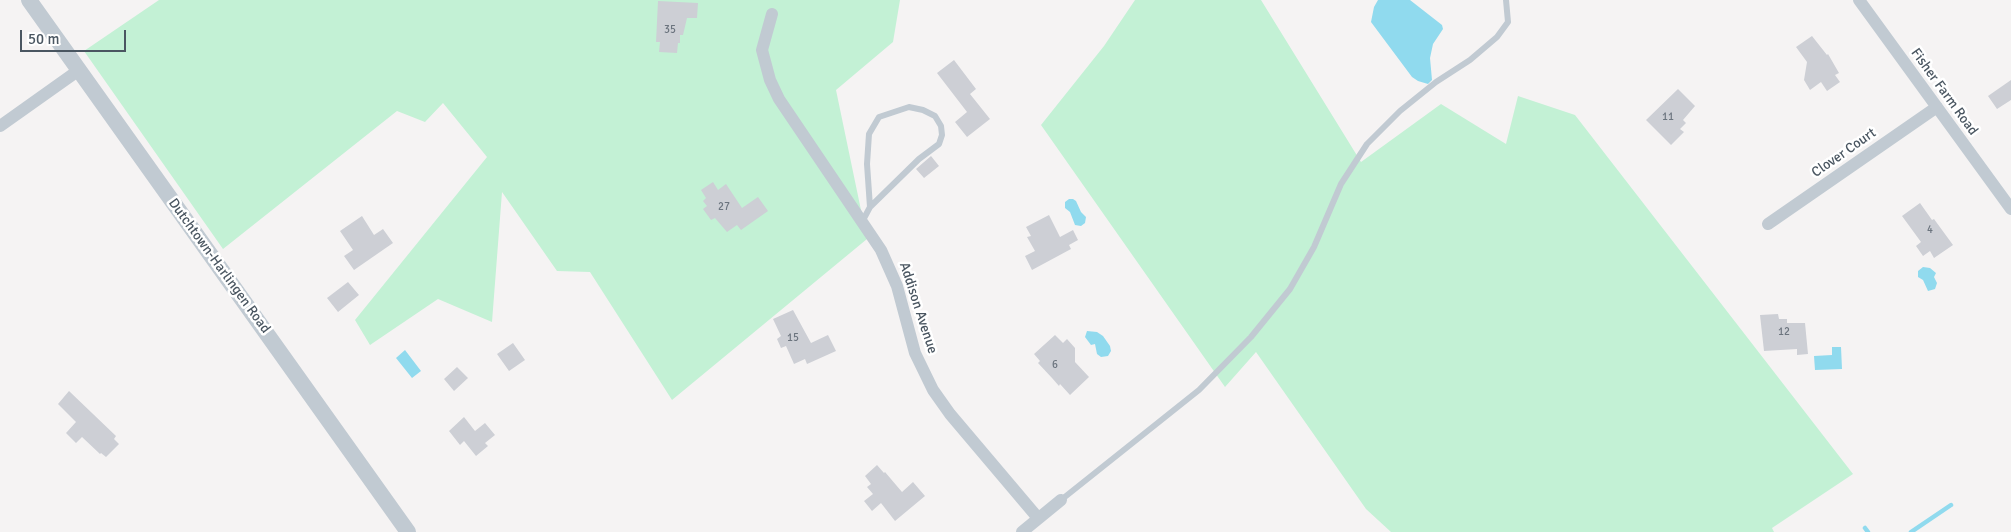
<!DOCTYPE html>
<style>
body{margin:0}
#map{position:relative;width:2011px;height:532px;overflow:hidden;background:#f5f3f3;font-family:Signika,sans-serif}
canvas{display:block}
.scale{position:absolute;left:20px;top:30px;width:106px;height:22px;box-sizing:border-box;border:2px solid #4a5661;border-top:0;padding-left:6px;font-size:15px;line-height:18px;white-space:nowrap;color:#4a5661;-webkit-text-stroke:4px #fff;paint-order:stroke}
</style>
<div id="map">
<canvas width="2011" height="532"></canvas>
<div class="scale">50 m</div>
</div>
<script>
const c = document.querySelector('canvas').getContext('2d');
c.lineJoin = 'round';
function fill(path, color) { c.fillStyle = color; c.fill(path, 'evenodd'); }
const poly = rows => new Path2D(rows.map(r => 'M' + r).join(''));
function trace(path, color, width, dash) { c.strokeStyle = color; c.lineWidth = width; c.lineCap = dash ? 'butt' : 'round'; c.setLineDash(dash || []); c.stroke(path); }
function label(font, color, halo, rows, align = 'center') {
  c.font = font + ' Signika,sans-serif'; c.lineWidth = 5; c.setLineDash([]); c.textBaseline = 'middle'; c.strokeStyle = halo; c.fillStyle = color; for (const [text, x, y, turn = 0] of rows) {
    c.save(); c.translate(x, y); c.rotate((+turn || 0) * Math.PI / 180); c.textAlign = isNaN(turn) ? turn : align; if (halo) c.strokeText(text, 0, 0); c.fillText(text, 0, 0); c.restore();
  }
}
fill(poly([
 [159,0,900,0,893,42,836,90,867,239,672,400,590,272,557,271,502,192,492,322,438,299,370,345,355,320,487,157,443,103,425,122,397,111,223,249,84,51],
 [1135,0,1261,0,1361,162,1441,104,1506,144,1518,96,1575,115,1853,474,1772,528,1774,532,1391,532,1366,509,1256,352,1225,387,1041,125,1104,46]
]), '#c3f1d5');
fill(poly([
 [1378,0,1410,0,1442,25,1443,29,1433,44,1430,58,1432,80,1428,84,1418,81,1412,77,1371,22,1374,7],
 [1069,199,1073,199,1076,201,1081,212,1086,217,1085,223,1081,226,1075,225,1070,212,1065,208,1065,202],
 [1923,267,1930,268,1936,273,1934,277,1937,283,1935,289,1928,291,1923,280,1918,277,1918,271],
 [1087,331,1097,332,1103,336,1110,346,1111,351,1108,356,1101,357,1097,354,1095,344,1091,345,1085,337],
 [1832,347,1841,347,1842,369,1815,370,1814,356,1832,355],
 [405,350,421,371,412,378,396,358]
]), '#90daee');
trace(poly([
 [1865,528,1868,532],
 [1911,532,1951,505]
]), '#90daee', 4.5);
fill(poly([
 [658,1,698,3,697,18,687,18,683,35,680,35,680,43,678,43,677,53,659,52,660,42,656,42],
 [1812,36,1827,55,1828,54,1839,73,1835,75,1840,82,1827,91,1821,82,1810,90,1804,80,1807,62,1796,47],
 [954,60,976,89,970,94,990,119,967,137,955,122,967,112,937,73],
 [2011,80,2011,100,1997,109,1988,96],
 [1678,89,1695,106,1683,120,1686,123,1680,129,1684,132,1671,145,1646,120],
 [931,156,939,166,924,178,916,169],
 [713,182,718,190,726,184,742,208,758,197,768,211,741,230,737,225,727,232,715,218,711,220,703,209,707,206,703,201,706,198,701,190],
 [1920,203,1932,220,1934,219,1953,245,1934,258,1930,251,1923,256,1916,246,1921,242,1902,216],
 [1049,215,1060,237,1073,230,1078,240,1069,245,1071,249,1032,270,1025,256,1035,251,1027,237,1031,236,1026,227],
 [362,216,374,235,383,229,393,243,354,270,344,256,353,250,340,231],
 [348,282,359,295,338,312,327,298],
 [793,310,811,343,828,335,836,351,807,364,805,359,794,364,786,346,781,348,777,339,781,336,773,319],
 [1778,314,1779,319,1787,319,1787,323,1805,323,1808,354,1797,355,1797,349,1764,351,1760,315],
 [1055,335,1063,343,1067,339,1075,348,1075,362,1089,377,1070,395,1060,384,1059,386,1052,378,1038,363,1040,361,1034,354],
 [513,343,525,360,509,371,497,354],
 [457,367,468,378,454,391,444,379],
 [69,391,116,436,114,439,119,444,106,457,101,453,100,454,82,437,76,443,66,433,76,422,58,404],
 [464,417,475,431,485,423,495,435,485,443,488,446,476,456,464,441,460,445,449,431],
 [877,465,884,473,885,472,902,492,913,482,925,496,895,521,881,503,872,511,864,501,873,494,867,487,871,484,865,476]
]), '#cdcfd5');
trace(poly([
 [862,222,870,207,867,164,869,134,879,117,909,107,923,110,935,116,941,126,942,135,939,144,919,159,870,207],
 [1061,500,1199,390,1251,337,1290,289,1314,247,1341,184,1367,144,1400,111,1436,82,1470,60,1497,37,1508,22,1506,0]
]), '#c1cad2', 6);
trace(poly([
 [1859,0,2011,209],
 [772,14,762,50,770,80,779,99,881,250,897,286,915,353,933,390,950,414,1038,518],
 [0,126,79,70],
 [1768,224,1937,107],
 [1022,532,1061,500]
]), '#c1cad2', 12);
trace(poly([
 [29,0,408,532]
]), '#c1cad2', 16);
label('11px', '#6b747e', null, [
 ["35",670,30],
 ["11",1668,117],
 ["27",724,207],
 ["4",1930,230],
 ["12",1784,332],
 ["15",793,338],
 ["6",1055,365]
]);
label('14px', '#4a5661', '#fff', [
 ["Fisher Farm Road",1944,92,54],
 ["Clover Court",1844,153,-35],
 ["Dutchtown-Harlingen Road",219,266,54],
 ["Addison Avenue",918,308,72]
]);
</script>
